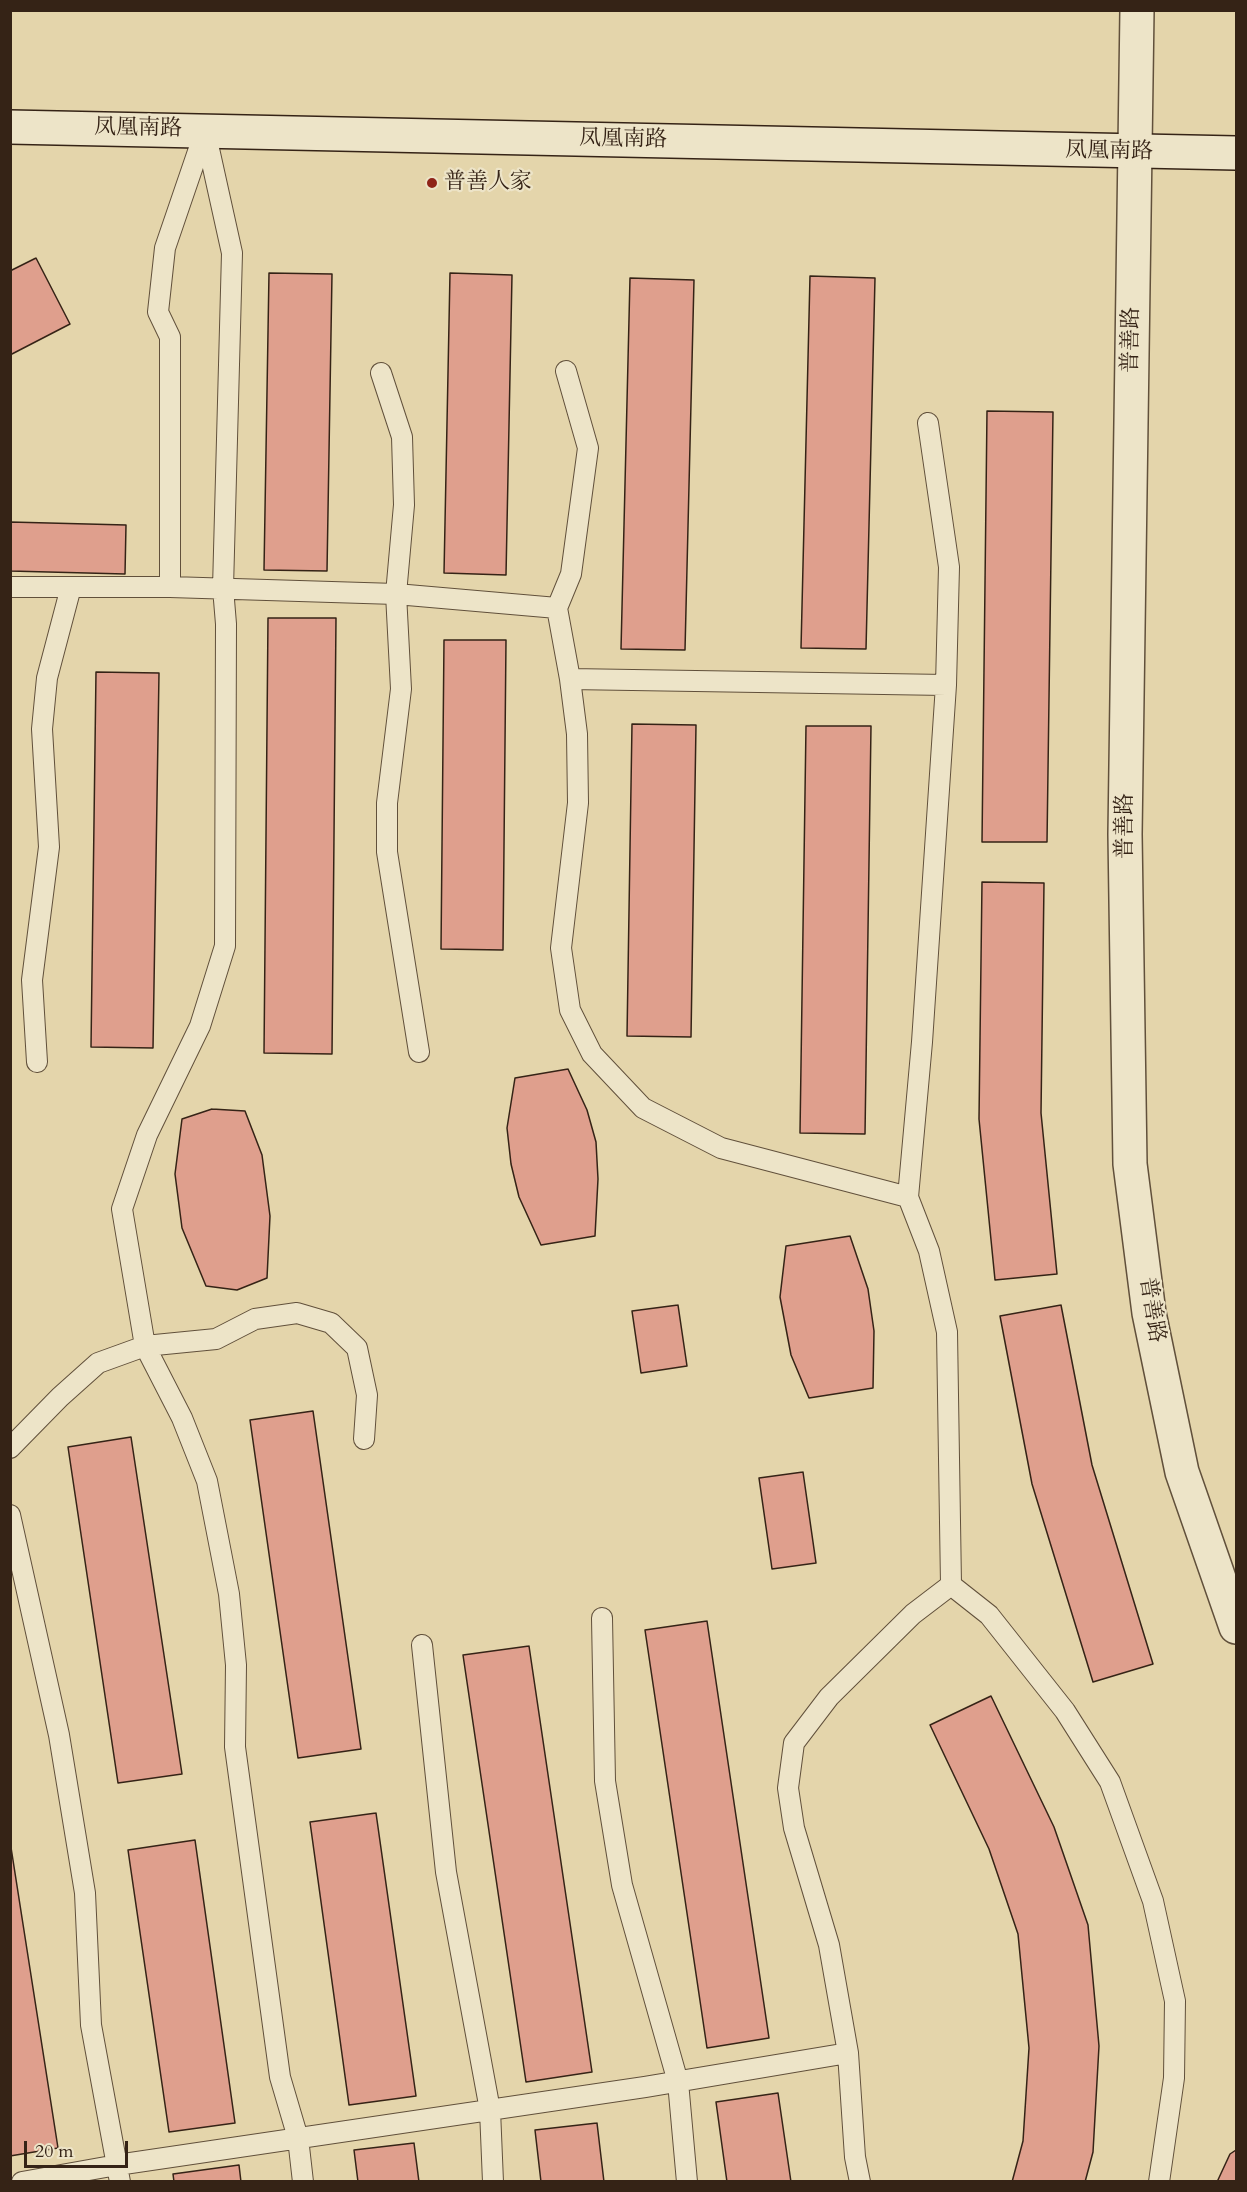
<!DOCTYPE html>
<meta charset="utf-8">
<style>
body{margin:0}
#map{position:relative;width:1247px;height:2192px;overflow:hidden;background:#e4d5ab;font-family:Cardo,serif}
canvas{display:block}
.frame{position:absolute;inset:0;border:12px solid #352316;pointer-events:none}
.scale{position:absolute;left:24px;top:2141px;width:104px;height:27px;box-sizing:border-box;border:3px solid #352316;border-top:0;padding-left:8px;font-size:18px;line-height:21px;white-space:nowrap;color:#352316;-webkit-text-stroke:4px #ede4c8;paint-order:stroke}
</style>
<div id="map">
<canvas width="1247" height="2192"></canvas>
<div class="frame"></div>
<div class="scale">20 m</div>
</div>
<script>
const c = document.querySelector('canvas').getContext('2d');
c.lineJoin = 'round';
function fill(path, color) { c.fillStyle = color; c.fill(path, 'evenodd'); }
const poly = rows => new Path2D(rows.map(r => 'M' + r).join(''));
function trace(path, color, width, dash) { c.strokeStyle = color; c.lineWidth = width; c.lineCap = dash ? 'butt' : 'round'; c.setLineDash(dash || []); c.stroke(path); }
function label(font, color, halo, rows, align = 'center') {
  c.font = font + ' Cardo,"Noto Serif SC",serif'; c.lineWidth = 4.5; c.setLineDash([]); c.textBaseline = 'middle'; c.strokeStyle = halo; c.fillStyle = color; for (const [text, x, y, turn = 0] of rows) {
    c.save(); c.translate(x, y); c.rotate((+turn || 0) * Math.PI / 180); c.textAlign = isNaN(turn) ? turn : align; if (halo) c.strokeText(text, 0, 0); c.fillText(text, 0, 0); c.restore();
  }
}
const building = poly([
 [36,258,70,324,10,355,10,271,36,258],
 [269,273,332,274,327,571,264,570,269,273],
 [450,273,512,275,506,575,444,573,450,273],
 [810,276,875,278,866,649,801,648,810,276],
 [630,278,694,280,685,650,621,649,630,278],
 [987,411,1053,412,1047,842,982,842,987,411],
 [10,522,126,525,125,574,10,571,10,522],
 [268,618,336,618,332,1054,264,1053,268,618],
 [444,640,506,640,503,950,441,949,444,640],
 [96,672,159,673,153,1048,91,1047,96,672],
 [632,724,696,725,691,1037,627,1036,632,724],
 [806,726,871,726,865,1134,800,1133,806,726],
 [982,882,1044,883,1041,1113,1057,1274,995,1280,979,1119,982,882],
 [568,1069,587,1110,596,1142,598,1179,595,1236,541,1245,519,1197,511,1164,507,1128,515,1078,568,1069],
 [212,1109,245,1111,262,1155,270,1216,267,1278,237,1290,206,1286,182,1228,175,1174,182,1119,212,1109],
 [850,1236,868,1289,874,1331,873,1388,809,1398,791,1355,780,1297,786,1246,850,1236],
 [678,1305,687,1366,641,1373,632,1311,678,1305],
 [1061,1305,1092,1465,1153,1664,1093,1682,1032,1484,1000,1316,1061,1305],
 [313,1411,361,1749,298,1758,250,1420,313,1411],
 [131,1437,182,1774,118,1783,68,1447,131,1437],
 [803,1472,816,1563,772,1569,759,1478,803,1472],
 [707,1621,769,2038,707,2048,645,1630,707,1621],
 [529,1646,592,2072,526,2082,463,1655,529,1646],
 [991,1696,1054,1827,1088,1925,1099,2046,1093,2152,1085,2182,1012,2182,1023,2141,1029,2048,1018,1934,989,1849,930,1725,991,1696],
 [376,1813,416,2096,349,2105,310,1822,376,1813],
 [195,1840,235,2123,169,2132,128,1850,195,1840],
 [10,1841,58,2148,10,2156,10,1841],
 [778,2093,791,2182,727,2182,716,2102,778,2093],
 [597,2123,604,2182,541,2182,535,2130,597,2123],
 [414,2143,419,2182,358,2182,354,2150,414,2143],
 [1236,2150,1236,2182,1217,2182,1230,2154,1236,2150],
 [239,2165,241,2182,174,2182,173,2174,239,2165]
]);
fill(building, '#df9f8d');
trace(building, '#352316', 1.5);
const lane = poly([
 [566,371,588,448,571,574,557,608,570,679,946,685],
 [381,373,402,437,404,505,396,594,401,689,387,803,387,852,419,1052],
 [928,423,949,567,946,685,922,1042,908,1197,929,1251,947,1332,951,1585,989,1615,1065,1711,1110,1782,1153,1901,1175,2001,1174,2078,1159,2182],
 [10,587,170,587,396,594,557,608],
 [170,587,170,337,158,312,165,248,205,131,232,253,223,588,226,624,225,946,200,1026,147,1135,122,1209,145,1346,182,1418,207,1481,229,1594,236,1665,235,1747,280,2077,298,2138,303,2182],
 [570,679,577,734,578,803,561,948,570,1010,592,1054,643,1108,721,1148,908,1197],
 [37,1062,32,980,49,847,42,729,47,678,71,587],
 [10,1448,60,1397,98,1363,145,1346,216,1339,255,1319,297,1313,331,1323,357,1348,367,1395,364,1439],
 [10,1515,59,1735,85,1893,91,2025,120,2182],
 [602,1618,605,1781,622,1885,678,2082,687,2182],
 [422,1645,446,1872,490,2110,493,2182],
 [22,2182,117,2165,645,2087,848,2053],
 [860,2182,855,2157,848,2053,829,1945,794,1828,788,1788,794,1743,829,1697,913,1614,951,1585]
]);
const street = poly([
 [1137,10,1125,834,1130,1164,1149,1313,1182,1472,1236,1627]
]);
const secondary = poly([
 [10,127,1236,153]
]);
trace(lane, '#61503b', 22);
trace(street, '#61503b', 36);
trace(secondary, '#352316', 36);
trace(lane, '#ede4c8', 20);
trace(street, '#ede4c8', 33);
trace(secondary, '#ede4c8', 33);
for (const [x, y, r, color] of [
 [432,183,6,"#8f2418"]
]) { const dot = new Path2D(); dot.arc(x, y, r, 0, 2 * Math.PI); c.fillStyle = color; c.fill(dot); trace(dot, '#ede4c8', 2); }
label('22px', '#352316', '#ede4c8', [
 ["凤凰南路",138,129,1],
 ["凤凰南路",623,140,1],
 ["凤凰南路",1109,152,1],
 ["普善路",1132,340,-89],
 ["普善路",1126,826,-90],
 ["普善路",1151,1310,81]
]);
label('22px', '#352316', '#ede4c8', [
 ["普善人家",444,183]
], 'left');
</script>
